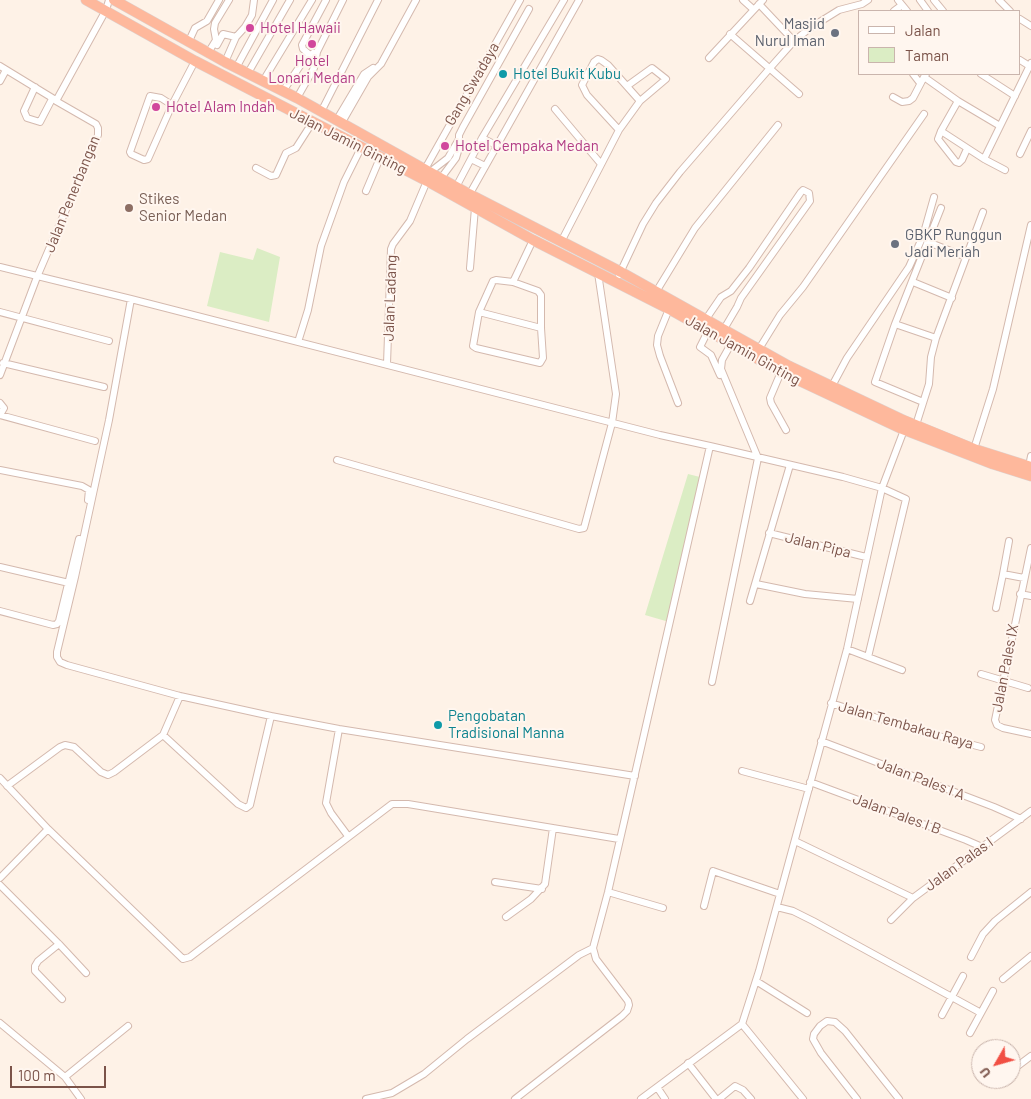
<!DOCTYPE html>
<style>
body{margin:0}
#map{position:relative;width:1031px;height:1099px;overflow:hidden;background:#fef2e7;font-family:Barlow,sans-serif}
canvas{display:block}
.legend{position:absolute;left:858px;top:10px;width:162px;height:65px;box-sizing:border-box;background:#fff6ef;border:1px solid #cab5ad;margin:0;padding:6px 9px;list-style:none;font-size:15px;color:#7b5349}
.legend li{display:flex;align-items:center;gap:10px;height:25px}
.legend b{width:25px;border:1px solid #cab5ad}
.north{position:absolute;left:971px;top:1039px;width:50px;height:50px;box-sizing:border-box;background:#fff6ef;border:1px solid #cab5ad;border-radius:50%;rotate:232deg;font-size:14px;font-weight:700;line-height:20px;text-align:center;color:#7b5349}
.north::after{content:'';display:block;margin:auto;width:18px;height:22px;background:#f14f43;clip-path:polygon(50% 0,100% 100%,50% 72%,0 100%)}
.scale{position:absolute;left:10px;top:1066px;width:96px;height:22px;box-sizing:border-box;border:2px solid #7b5349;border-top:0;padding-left:6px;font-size:15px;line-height:18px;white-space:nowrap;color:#7b5349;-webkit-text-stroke:4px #fff6ef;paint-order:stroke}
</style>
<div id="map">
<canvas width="1031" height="1099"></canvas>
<ul class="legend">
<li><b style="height:6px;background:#fff"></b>Jalan</li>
<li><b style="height:14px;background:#dbedc4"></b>Taman</li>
</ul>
<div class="north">U</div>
<div class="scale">100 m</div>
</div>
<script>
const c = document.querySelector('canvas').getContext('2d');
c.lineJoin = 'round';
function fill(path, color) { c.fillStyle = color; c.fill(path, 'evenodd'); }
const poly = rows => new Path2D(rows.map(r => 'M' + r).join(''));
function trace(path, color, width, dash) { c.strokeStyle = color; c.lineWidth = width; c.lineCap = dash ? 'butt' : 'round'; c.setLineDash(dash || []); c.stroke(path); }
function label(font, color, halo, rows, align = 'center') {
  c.font = font + ' Barlow,sans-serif'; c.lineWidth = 4; c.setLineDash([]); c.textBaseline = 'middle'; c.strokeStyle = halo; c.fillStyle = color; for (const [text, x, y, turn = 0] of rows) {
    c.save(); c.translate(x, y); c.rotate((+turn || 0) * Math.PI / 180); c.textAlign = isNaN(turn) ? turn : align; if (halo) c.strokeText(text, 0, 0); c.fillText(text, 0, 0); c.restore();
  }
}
fill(poly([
 [257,248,280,257,269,322,207,306,220,252,253,260],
 [688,474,700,477,669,622,645,615]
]), '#dbedc4');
const minor = poly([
 [743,0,753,9],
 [898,0,907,11],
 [920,0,928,11],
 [934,0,943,11],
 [999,0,1010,11],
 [759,4,794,41],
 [894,11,902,5],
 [1020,19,1031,26],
 [730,34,799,94],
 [189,41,195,28,207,21,219,0],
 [217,45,223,34,236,37],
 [208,53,216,40,214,29,215,23,229,0],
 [310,55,303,49,302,45,326,0],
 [709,58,763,0],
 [1020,60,1031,67],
 [225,62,236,37,245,27,252,15,254,0],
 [0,66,54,99],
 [236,68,273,0],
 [248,73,290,0],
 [913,74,920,83],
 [926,74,924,77,958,101,1000,126],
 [981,74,1015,96],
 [0,81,6,70],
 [263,81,312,0],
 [627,86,652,68,666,79,640,101,619,130,587,95,582,85,594,62,598,59,601,60,608,65,640,101],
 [35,87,24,111,27,118,40,122,52,99],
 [283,91,304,60,313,53],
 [893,97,902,102,909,101,913,98,924,77],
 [297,98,314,68,317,52,343,0],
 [958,101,941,131,938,139,956,162,959,163,962,160,967,149],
 [172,105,161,98,150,96,130,152,131,154,144,160,148,159,172,105,195,61],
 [555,109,601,164],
 [321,112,378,0],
 [336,121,364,74,373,68],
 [341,124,368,77,381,64,416,0],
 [941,131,984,159,1031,63],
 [482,138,496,145],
 [1020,154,1031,131],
 [471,159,485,166],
 [984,159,1005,170],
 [256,168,271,176,276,175,286,153,296,148,312,123],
 [425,169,520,0],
 [430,172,448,158,459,139],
 [441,178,456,158,459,148,459,135,463,127,529,9],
 [455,189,482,138,564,0],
 [366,191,380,158],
 [468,197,579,0],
 [561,242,619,130],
 [928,242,966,257],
 [0,267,131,299,660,435,710,446,608,892,593,948,596,959,628,1001,629,1005,627,1011,622,1016,515,1099],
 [470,268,475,208],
 [619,275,643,224,656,203,680,172,770,68,794,41,810,28,839,10,862,4,868,0],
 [513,282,496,280,493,281,479,312,473,346,476,348,540,363,543,358,541,328,541,295,538,291,513,282,533,240],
 [913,282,952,298],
 [656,292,695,228,778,125],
 [131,299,109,420,75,577,57,652,57,657,60,662,67,665,180,696,271,716,339,729,635,776],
 [669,309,658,336,657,345,660,356,678,403],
 [0,312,109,341],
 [479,312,541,328],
 [706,319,721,297,731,291,749,268,801,192,803,190,809,193,810,201,741,298,737,307,724,329],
 [895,324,936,338],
 [708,331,700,347,711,355,720,375],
 [298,342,308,310,321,246,344,182,361,148],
 [759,349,780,315,803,287,924,114],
 [3,363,104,387],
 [387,364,391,249,393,244,410,221,427,181],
 [781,372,770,398,771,403,786,430],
 [0,375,37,277,98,135,98,128,96,124,56,101,106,10,109,0],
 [832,386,847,358,909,267,923,236,934,197],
 [923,402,875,382,895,324,941,208],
 [0,403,4,408,0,415],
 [0,415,95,441],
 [916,425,929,384,931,357,936,338,983,212],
 [710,446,843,477,882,488,906,499,868,657],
 [974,449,993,389,1031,225],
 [337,460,579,529,584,528,612,423,616,394,598,273],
 [1029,466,1031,456],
 [0,470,82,486,89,490,88,500],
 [769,533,866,557],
 [1009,541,1003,574,1024,578],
 [1031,548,995,720,997,725,1003,728,1031,734],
 [0,567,69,583],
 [756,584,805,594,858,599],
 [1020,594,1031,596],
 [750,601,790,465],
 [996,608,1003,574],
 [0,611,53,625,57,624,59,621,79,539],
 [847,649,902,670],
 [981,674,1028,688],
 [712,682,758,458,721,369,722,360,731,344],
 [831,703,912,729,981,747],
 [339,729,326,803,331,813,348,836],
 [163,735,238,804,246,808,250,805,271,716],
 [821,741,994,807,1021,819],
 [742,771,809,789],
 [0,778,48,829,183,959,190,957,392,804,408,804,619,839],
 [810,782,966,840,982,847],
 [7,786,60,747,65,745,74,747,101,772,108,775,114,772,163,735,180,696],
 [795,841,913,898],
 [0,878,48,829],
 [495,882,542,889],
 [0,885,59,944,86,973],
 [608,892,663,908],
 [704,906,713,871,780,894],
 [777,907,793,911,813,921,981,1013],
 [506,917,531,899,545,884,553,828],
 [891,920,913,898,1031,811],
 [59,944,38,961,35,966,35,971,62,999],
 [971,957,983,934,995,921,1031,892],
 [1003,979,1031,956],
 [756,981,807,1013],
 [942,1015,963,976],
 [0,1023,65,1077,81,1099],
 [742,1024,803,1099],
 [970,1033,993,991],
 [688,1063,716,1099],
 [1011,1071,1031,1056],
 [65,1077,128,1026],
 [996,1083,1001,1079],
 [657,1087,665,1099],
 [366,1099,392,1093,424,1074,467,1039,579,955,593,948],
 [641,1099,742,1024,759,971,847,649,882,488,904,430],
 [719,1099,735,1086,743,1090,751,1099],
 [857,1099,821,1053,813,1039,814,1034,820,1026,827,1021,835,1022,845,1031,899,1099]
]);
const trunk = poly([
 [86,0,195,61,427,181,533,240,669,309,781,372,900,428,993,464,1031,476],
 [114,0,225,62,297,98,469,194,621,272,789,366,903,420,974,449,1031,467]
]);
trace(minor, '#d4b9ae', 8);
trace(trunk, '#ddd2d0', 11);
trace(minor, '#fff', 6);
trace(trunk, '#feb89c', 10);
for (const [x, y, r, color] of [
 [250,28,5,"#d1479c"],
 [835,33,5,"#6b7280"],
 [312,44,5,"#d1479c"],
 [503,74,5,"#0f9aa8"],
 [156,107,5,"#d1479c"],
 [445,146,5,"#d1479c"],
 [129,208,5,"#8d6e63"],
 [895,244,5,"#6b7280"],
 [438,725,5,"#0f9aa8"]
]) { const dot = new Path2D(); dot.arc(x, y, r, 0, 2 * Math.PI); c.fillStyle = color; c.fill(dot); trace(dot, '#fff6ef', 2); }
label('15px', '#5b616d', '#fff6ef', [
 ["Masjid",825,24],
 ["Nurul Iman",825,41],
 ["GBKP Runggun",905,235,"left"],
 ["Jadi Meriah",905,252,"left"]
], 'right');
label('15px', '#b23c85', '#fff6ef', [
 ["Hotel Hawaii",260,28],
 ["Hotel",312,61,"center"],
 ["Lonari Medan",312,78,"center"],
 ["Hotel Alam Indah",166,107],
 ["Hotel Cempaka Medan",455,146]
], 'left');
label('15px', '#0d838f', '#fff6ef', [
 ["Hotel Bukit Kubu",513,74],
 ["Pengobatan",448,716],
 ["Tradisional Manna",448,733]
], 'left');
label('15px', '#7b5349', '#fff6ef', [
 ["Gang Swadaya",472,84,-60],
 ["Jalan Jamin Ginting",348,141,27],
 ["Jalan Penerbangan",72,194,-68],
 ["Jalan Ladang",390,298,-88],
 ["Jalan Jamin Ginting",743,350,29],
 ["Jalan Pipa",818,545,14],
 ["Jalan Pales IX",1005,668,-79],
 ["Jalan Tembakau Raya",906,725,16],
 ["Jalan Pales I A",921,779,21],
 ["Jalan Pales I B",897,814,20],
 ["Jalan Palas I",959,864,-36]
]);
label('15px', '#785e54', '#fff6ef', [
 ["Stikes",139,199],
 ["Senior Medan",139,216]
], 'left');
</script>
